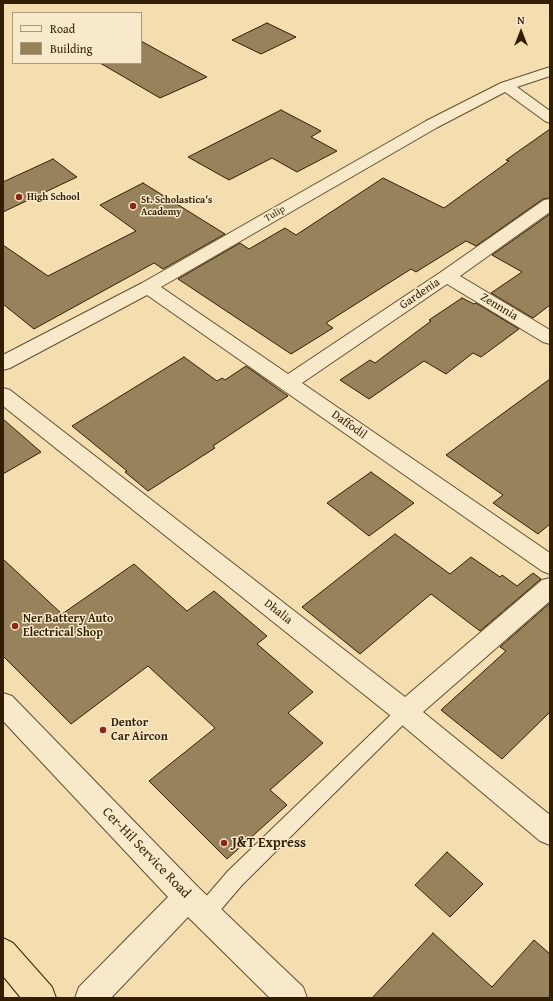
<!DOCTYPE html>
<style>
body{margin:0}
#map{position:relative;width:553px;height:1001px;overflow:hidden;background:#f4ddaf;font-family:"Gentium Book Plus",serif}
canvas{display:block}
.frame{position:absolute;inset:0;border:4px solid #321f03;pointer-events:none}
.legend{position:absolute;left:12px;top:12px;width:130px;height:52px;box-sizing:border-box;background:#f8e9cb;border:1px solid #a9987b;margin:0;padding:5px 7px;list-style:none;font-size:12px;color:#321f03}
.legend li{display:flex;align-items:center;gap:8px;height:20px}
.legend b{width:20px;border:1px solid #a9987b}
.north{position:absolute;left:501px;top:12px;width:40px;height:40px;-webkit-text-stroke:3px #f8e9cb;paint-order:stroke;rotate:0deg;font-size:11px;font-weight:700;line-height:16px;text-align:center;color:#321f03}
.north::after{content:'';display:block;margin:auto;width:14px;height:18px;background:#321f03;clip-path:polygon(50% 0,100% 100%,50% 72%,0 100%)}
</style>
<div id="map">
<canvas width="553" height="1001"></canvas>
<div class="frame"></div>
<ul class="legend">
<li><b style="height:5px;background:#f8e9cb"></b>Road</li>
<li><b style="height:11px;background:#97825c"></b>Building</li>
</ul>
<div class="north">N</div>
</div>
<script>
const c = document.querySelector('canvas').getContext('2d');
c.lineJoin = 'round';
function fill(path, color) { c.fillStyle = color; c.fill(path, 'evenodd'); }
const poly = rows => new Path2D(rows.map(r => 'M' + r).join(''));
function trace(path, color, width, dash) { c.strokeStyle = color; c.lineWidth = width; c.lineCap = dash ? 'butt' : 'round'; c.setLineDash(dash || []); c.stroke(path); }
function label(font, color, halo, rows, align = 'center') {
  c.font = font + ' "Gentium Book Plus",serif'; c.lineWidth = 3; c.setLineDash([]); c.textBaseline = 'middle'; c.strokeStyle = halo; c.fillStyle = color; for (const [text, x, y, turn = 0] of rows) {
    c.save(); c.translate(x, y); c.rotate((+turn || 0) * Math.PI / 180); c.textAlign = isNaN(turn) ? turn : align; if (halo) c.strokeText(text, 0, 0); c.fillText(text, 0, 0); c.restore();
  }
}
const building = poly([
 [267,23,296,37,261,54,232,40,267,23],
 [141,41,170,57,207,77,160,98,100,63,141,63,141,41],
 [281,110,321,131,311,137,337,151,297,172,272,158,229,180,188,157,281,110],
 [550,129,550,198,543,199,476,246,466,241,416,272,411,269,326,323,333,328,291,354,178,279,240,243,249,249,285,228,296,235,383,178,444,208,509,161,506,160,550,129],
 [53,159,77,177,3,212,3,182,53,159],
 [143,183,225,234,163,269,154,263,34,329,3,304,3,245,48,276,136,231,100,205,143,183],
 [550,214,550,305,533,318,491,293,522,272,492,255,550,214],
 [462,298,474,304,476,303,519,329,481,357,473,353,446,374,424,361,369,399,340,380,370,360,375,363,431,321,429,320,462,298],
 [184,357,217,381,222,378,225,380,246,366,288,396,213,446,215,448,148,491,125,472,127,471,72,426,184,357],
 [550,379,550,524,538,534,493,503,503,495,446,455,550,379],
 [3,419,41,452,3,474,3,419],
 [371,472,414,503,369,536,327,503,371,472],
 [395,534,450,574,471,557,500,577,502,575,517,586,533,573,541,579,480,631,431,594,360,654,302,607,395,534],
 [3,559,62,614,134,564,187,611,214,591,267,636,257,644,313,692,288,713,323,743,270,790,287,805,227,859,149,781,215,728,148,666,71,724,3,656,3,559],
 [550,603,550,712,502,759,441,710,506,651,500,647,550,603],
 [447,852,483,884,450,917,415,885,447,852],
 [433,933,492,987,534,940,550,954,550,998,372,998,433,933]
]);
fill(building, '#97825c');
trace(building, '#321f03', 1);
const lane = poly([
 [405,704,411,707,414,712,411,717,242,885,212,920,205,923,198,920,195,913,198,906,228,871,399,707,405,704]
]);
const street = poly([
 [550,67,550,76,517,87,550,111,550,123,545,121,505,92,438,127,161,287,288,374,441,272,544,200,550,199,550,212,460,276,550,330,550,344,543,342,447,284,302,383,550,553,550,574,542,571,147,295,10,368,3,370,3,355,142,283,426,121,501,83,550,67],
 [3,388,10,390,405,697,542,580,550,578,550,601,423,712,550,815,550,845,540,841,396,720,3,406,3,388],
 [3,693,12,696,198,887,303,987,307,998,270,998,188,917,111,998,75,998,79,987,168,897,3,721,3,693]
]);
const highway = poly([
 [3,938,13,943,52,987,56,998,21,998,3,976,3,938]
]);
trace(lane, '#624e2e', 2);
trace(street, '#624e2e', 2);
trace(highway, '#321f03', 2);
fill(lane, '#f8e9cb');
fill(street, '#f8e9cb');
fill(highway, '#f4ddaf');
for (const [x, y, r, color] of [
 [19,197,4,"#8f2418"],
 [133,206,4,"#8f2418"],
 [15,626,4,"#8f2418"],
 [103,730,4,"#8f2418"],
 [224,843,4,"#8f2418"]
]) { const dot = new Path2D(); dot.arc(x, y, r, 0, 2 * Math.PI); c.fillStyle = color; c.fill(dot); trace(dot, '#f8e9cb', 1.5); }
label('bold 10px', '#321f03', '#f8e9cb', [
 ["High School",27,197],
 ["St. Scholastica's",141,200],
 ["Academy",141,212]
], 'left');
label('10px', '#321f03', '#f8e9cb', [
 ["Tulip",275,214,-30]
]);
label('12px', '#321f03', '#f8e9cb', [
 ["Gardenia",420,294,-34],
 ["Zennnia",499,307,31],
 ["Daffodil",349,425,35],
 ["Dhalia",278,612,38]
]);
label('bold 12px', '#321f03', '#f8e9cb', [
 ["Ner Battery Auto",23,619],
 ["Electrical Shop",23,633],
 ["Dentor",111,723],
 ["Car Aircon",111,737]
], 'left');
label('bold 14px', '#321f03', '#f8e9cb', [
 ["J&T Express",232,843]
], 'left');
label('14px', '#321f03', '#f8e9cb', [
 ["Cer-Hil Service Road",146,853,46]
]);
</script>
